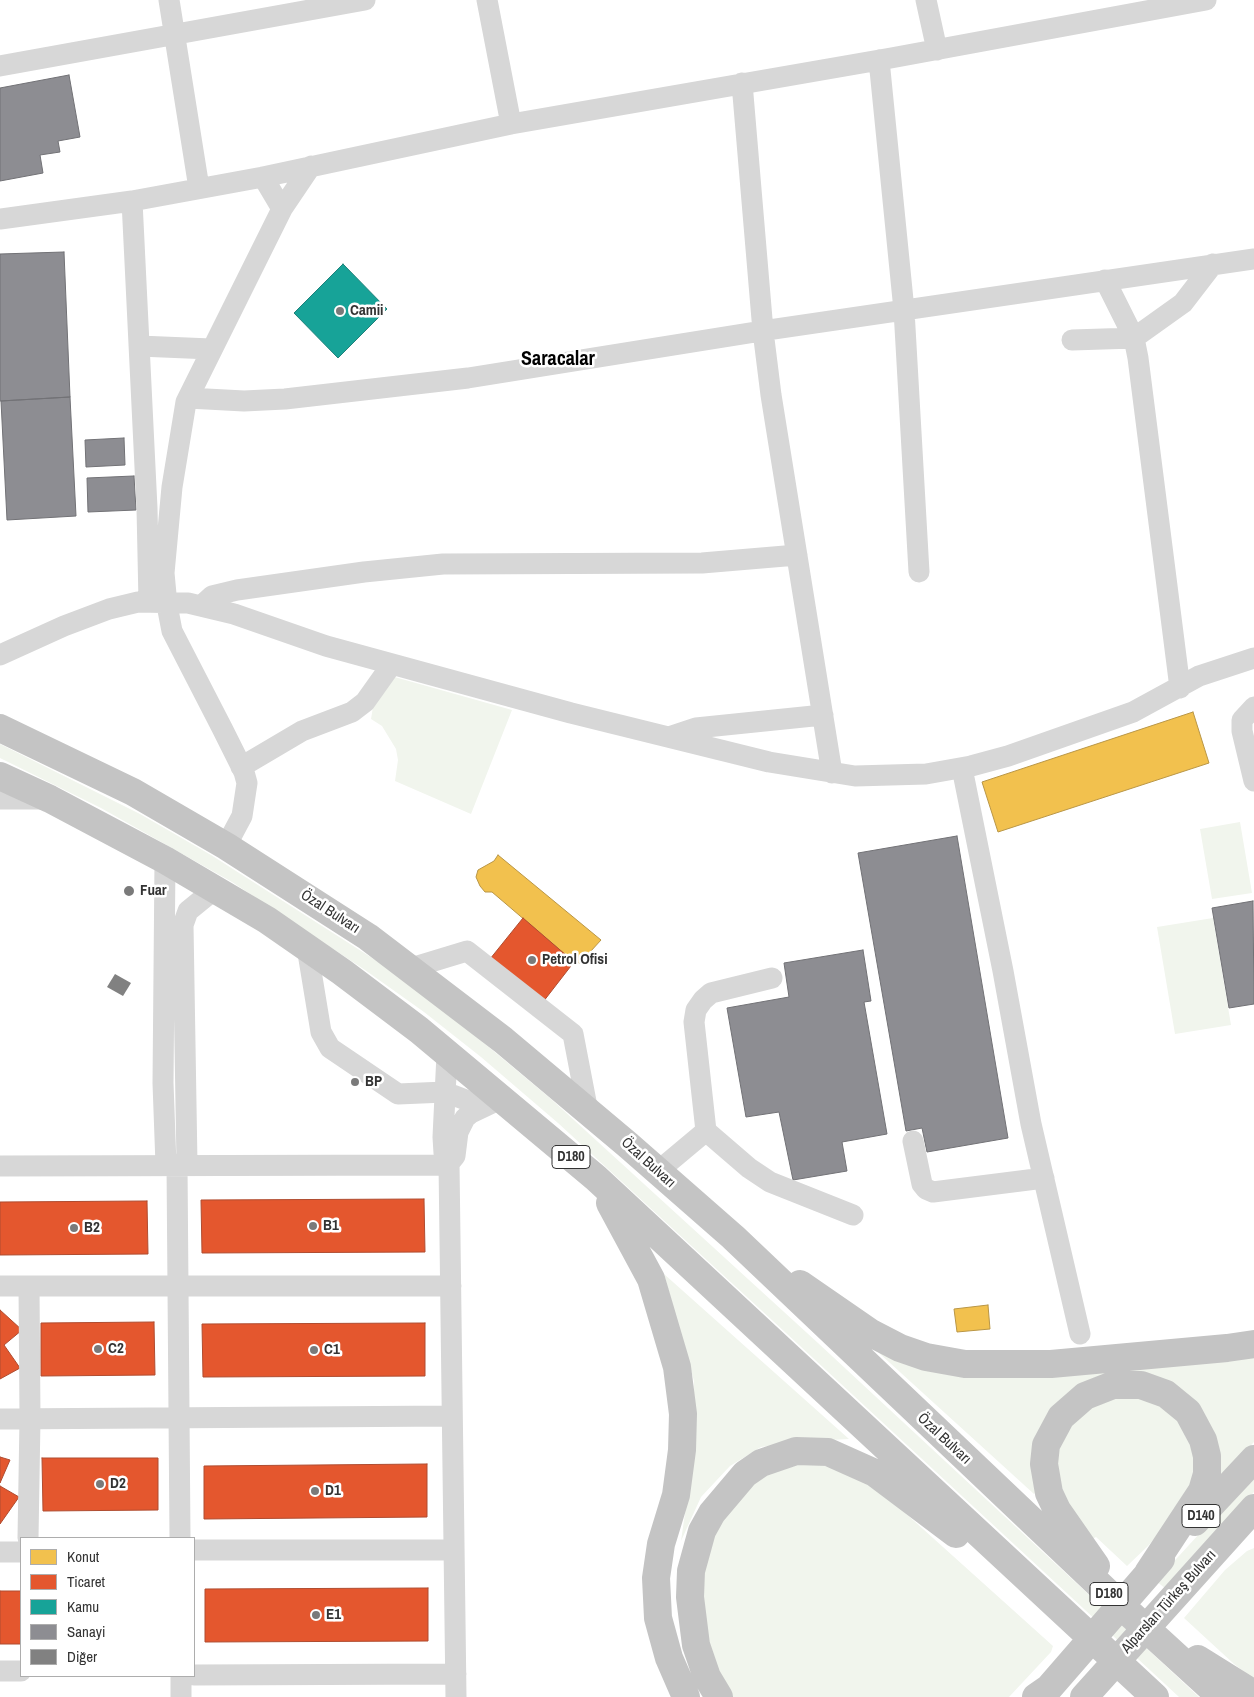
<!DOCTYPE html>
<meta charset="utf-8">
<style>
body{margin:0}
#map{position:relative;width:1254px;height:1697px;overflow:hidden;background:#fff;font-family:"Archivo Narrow",sans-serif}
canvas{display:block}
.legend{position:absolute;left:20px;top:1537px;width:175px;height:140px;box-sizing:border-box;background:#fff;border:1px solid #adadad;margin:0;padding:6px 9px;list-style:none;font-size:15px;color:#333}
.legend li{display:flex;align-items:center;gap:10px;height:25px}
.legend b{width:25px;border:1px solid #adadad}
</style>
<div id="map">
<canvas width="1254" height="1697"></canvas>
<ul class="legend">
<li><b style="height:14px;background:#f2c14e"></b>Konut</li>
<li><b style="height:14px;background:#e4572e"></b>Ticaret</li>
<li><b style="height:14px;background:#17a398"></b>Kamu</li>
<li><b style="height:14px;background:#8d8d92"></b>Sanayi</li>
<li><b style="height:14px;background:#818181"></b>Diğer</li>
</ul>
</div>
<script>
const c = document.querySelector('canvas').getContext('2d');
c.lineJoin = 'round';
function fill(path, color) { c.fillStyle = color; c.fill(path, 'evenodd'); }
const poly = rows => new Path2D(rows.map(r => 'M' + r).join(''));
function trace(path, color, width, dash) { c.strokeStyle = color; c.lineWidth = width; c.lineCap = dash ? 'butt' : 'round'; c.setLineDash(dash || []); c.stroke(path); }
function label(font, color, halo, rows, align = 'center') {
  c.font = font + ' "Archivo Narrow",sans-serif'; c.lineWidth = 5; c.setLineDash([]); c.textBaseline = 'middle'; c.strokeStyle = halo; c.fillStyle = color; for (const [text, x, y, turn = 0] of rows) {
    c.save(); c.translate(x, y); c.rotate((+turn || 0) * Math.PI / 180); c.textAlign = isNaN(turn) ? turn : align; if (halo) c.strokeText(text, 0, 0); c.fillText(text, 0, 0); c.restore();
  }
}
fill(poly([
 [391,676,512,710,471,814,395,781,398,760,396,749,382,726,371,719,373,707],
 [0,744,140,814,211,855,383,965,460,1023,551,1099,818,1343,1199,1697,1179,1697,786,1333,558,1123,481,1057,424,1012,365,970,232,882,101,808,0,758],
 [1240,822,1252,893,1212,899,1200,829],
 [1213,918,1231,1025,1175,1034,1157,927],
 [664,1274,849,1439,792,1442,761,1447,730,1466,701,1497,681,1541,693,1458,694,1381],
 [880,1349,1254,1356,1254,1442,1215,1484,1202,1413,1093,1382,1039,1489,1034,1494,879,1353],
 [1138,1393,1178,1414,1198,1462,1186,1501,1148,1546,1127,1566,1096,1537,1092,1539,1071,1517,1053,1474,1062,1434,1090,1403],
 [809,1462,863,1475,1053,1646,1051,1652,1009,1697,733,1697,712,1657,704,1626,702,1593,705,1566,712,1541,719,1526,743,1491,772,1469],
 [1254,1474,1254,1492,1166,1589,1156,1581],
 [1254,1548,1254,1679,1234,1664,1184,1618,1225,1570,1247,1551]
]), '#f1f5ed');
const homes = poly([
 [1193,712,1209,763,998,832,982,782,1193,712],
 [498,855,601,940,580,963,574,962,492,892,485,892,480,886,476,877,478,870,494,861,498,855],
 [988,1305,990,1329,957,1332,954,1309,988,1305]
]);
fill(homes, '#f2c14e');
trace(homes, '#b99646', 1);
const shops = poly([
 [523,918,574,962,543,1002,490,959,523,918],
 [424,1199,425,1252,202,1253,201,1200,424,1199],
 [147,1201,148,1254,0,1255,0,1202,147,1201],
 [0,1310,22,1330,4,1345,20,1368,0,1379,0,1310],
 [154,1322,155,1375,41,1376,41,1323,154,1322],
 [425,1323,425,1376,203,1377,202,1324,425,1323],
 [0,1457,10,1460,0,1483,0,1457],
 [42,1458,158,1458,158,1510,43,1511,42,1458],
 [427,1464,427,1517,204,1519,204,1466,427,1464],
 [0,1486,19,1497,0,1524,0,1486],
 [428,1588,428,1641,205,1642,205,1589,428,1588],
 [0,1591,21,1591,21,1644,0,1644,0,1591]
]);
fill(shops, '#e4572e');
trace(shops, '#af4c30', 1);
const public = poly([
 [343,264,387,309,338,358,294,313,343,264]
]);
fill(public, '#17a398');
trace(public, '#1f817a', 1);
const industry = poly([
 [69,75,80,137,58,141,60,152,40,155,43,173,0,181,0,88,69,75],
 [64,252,70,397,0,401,0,254,64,252],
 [70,397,76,516,7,520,1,401,70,397],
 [124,438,125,465,86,467,85,440,124,438],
 [134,476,136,510,88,512,87,478,134,476],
 [957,836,1008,1138,927,1152,922,1128,906,1131,858,853,957,836],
 [1253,901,1254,1004,1229,1008,1212,908,1253,901],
 [863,950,871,1001,864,1002,887,1134,842,1142,847,1171,793,1180,779,1112,746,1117,727,1008,789,997,784,963,863,950]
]);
fill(industry, '#8d8d92');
trace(industry, '#727276', 1);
fill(poly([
 [115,974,131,983,123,996,107,987]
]), '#818181');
trace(poly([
 [169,0,199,188],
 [487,0,511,124],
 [926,0,937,50],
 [879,60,904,310,919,572],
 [0,66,365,0],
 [742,83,763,331,771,395,832,773],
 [263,177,282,209,311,166],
 [132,201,147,508,149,602],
 [0,219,132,201,263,177,511,124,891,58,1206,0],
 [1105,280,1134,338,1138,358,1180,688],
 [1072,340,1134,338,1183,303,1213,264],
 [139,346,211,349],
 [188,398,244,401,285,399,468,378,768,330,1254,259],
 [201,606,212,596,237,590,364,572,443,564,702,563,797,555],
 [0,655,64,626,109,609,138,602,188,603,234,614,326,646,571,713,769,762,855,776,926,774,971,766,1008,756,1133,712,1199,676,1254,658],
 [1254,707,1242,720,1242,731,1254,781],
 [669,737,696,728,823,715],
 [241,767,302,731,352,712,365,702,392,664],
 [962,768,1003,971,1031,1124,1080,1334],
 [0,799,47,799],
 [226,846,242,816,247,783,244,772,222,728,172,631,167,605,164,573,172,487,186,402,282,209],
 [165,860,163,1083,166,1165],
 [307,947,321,1032,330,1048,398,1094,445,1092,484,1107],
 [411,968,467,951,573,1034,588,1112],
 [447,1054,443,1137,444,1153,449,1163,456,1697],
 [706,1131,694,1022,696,1010,703,1000,711,993,772,978],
 [913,1141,922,1184,926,1189,933,1192,1044,1178],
 [451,1161,455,1156,458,1132,465,1118,471,1113,492,1103],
 [177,1164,180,1538],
 [187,1164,183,925,188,911,215,889],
 [0,1166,449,1165],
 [657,1172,706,1131,749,1168,770,1182,853,1215],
 [0,1286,451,1286],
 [0,1419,452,1416],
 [28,1538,30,1419,29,1286],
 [194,1550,454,1550],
 [0,1552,21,1552],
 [0,1671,21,1671],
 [194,1675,456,1674],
 [181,1676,181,1697]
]), '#d7d7d7', 21);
trace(poly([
 [0,728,133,792,226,846,368,937,503,1040,628,1145,733,1237,1129,1613,1221,1697],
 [0,776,50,799,165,860,267,920,342,972,419,1030,596,1178,1155,1697],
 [610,1203,651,1279,677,1367,683,1414,682,1450,676,1495,661,1544,656,1578,658,1618,669,1658,686,1697],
 [800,1284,871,1333,900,1348,926,1357,965,1364,1051,1364,1227,1348,1254,1344],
 [1195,1522,1254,1459],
 [1096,1566,1057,1510,1049,1493,1044,1464,1046,1445,1061,1417,1085,1396,1113,1385,1141,1385,1166,1394,1188,1412,1203,1440,1207,1456,1207,1474,1202,1491,1148,1573],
 [1198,1659,1254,1694],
 [719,1697,707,1677,696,1645,690,1597,691,1571,702,1531,712,1513,745,1474,761,1463,796,1451,828,1452,875,1473,956,1534],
 [1036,1697,1049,1688,1161,1559],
 [1084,1697,1254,1508]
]), '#c4c4c4', 28);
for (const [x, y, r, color] of [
 [340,311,5,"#7a7a7a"],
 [129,891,6,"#7a7a7a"],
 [532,960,5,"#7a7a7a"],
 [355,1082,5,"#7a7a7a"],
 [313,1226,5,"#7a7a7a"],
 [74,1228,5,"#7a7a7a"],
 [98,1349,5,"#7a7a7a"],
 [314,1350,5,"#7a7a7a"],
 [100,1484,5,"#7a7a7a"],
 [315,1491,5,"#7a7a7a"],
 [316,1615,5,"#7a7a7a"]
]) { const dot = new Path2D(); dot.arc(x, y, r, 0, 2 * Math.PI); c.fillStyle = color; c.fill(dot); trace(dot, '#fff', 2); }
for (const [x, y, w] of [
 [571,1157,38],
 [1201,1516,38],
 [1109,1594,38]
]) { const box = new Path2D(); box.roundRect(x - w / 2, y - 11.5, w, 23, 4); c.fillStyle = '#fff'; c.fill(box); trace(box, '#333', 1); }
label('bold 14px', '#333', null, [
 ["D180",571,1157],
 ["D140",1201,1516],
 ["D180",1109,1594]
]);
label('bold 15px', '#333', '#fff', [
 ["Camii",350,311],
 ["Fuar",140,891],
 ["Petrol Ofisi",542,960],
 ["BP",365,1082],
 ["B1",323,1226],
 ["B2",84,1228],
 ["C2",108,1349],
 ["C1",324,1350],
 ["D2",110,1484],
 ["D1",325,1491],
 ["E1",326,1615]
], 'left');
label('15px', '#333', '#fff', [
 ["Özal Bulvarı",330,912,33],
 ["Özal Bulvarı",648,1163,42],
 ["Özal Bulvarı",944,1439,43],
 ["Alparslan Türkeş Bulvarı",1169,1602,-48]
]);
label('bold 20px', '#000', '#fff', [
 ["Saracalar",558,360]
]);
</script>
